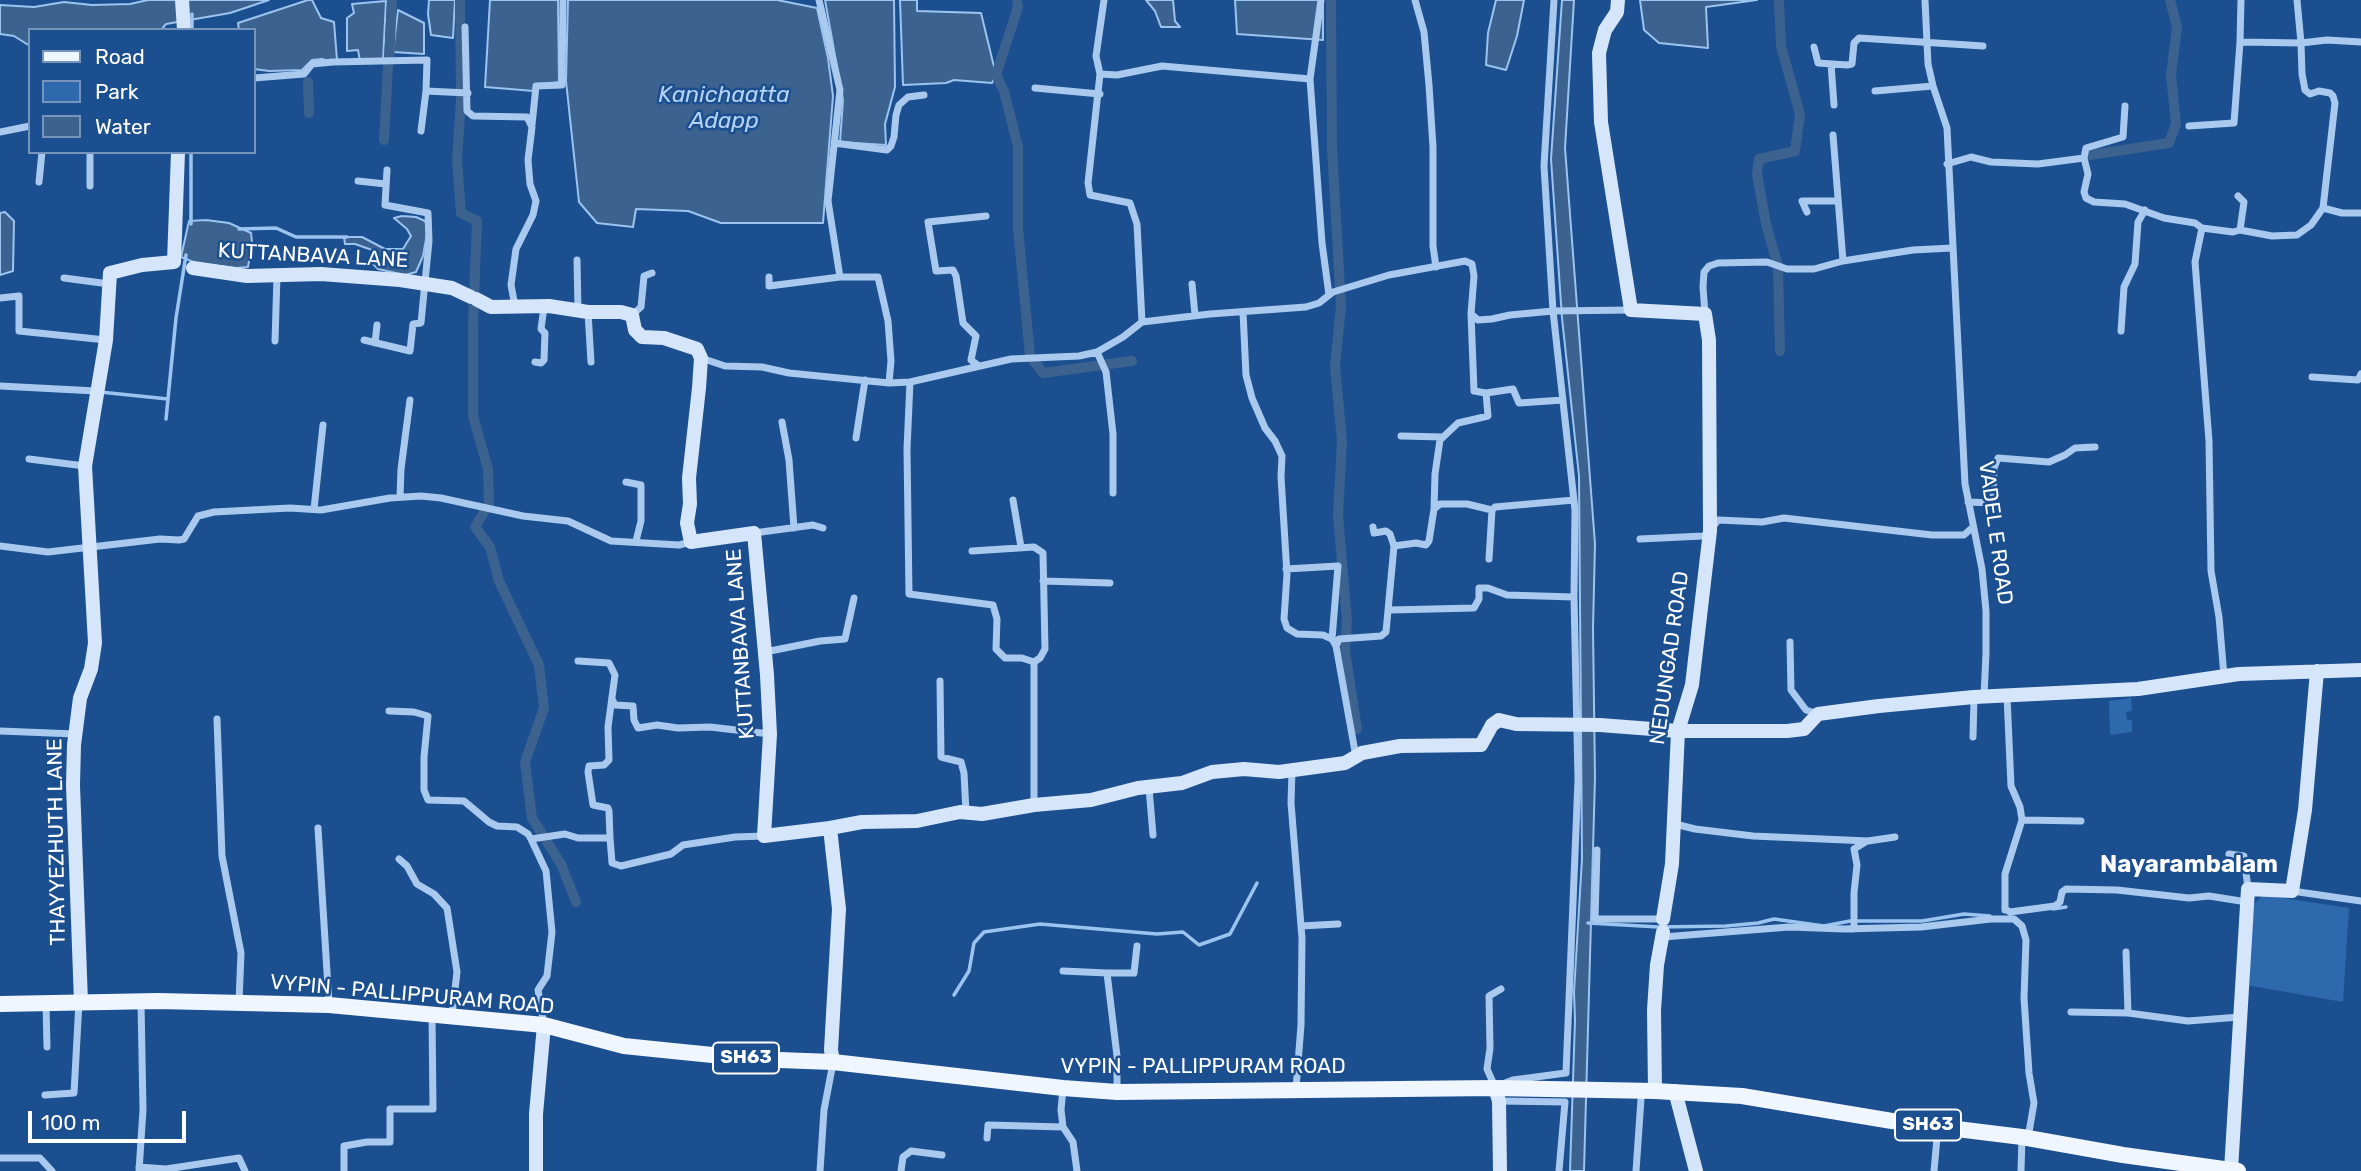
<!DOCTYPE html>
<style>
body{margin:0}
#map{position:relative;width:2361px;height:1171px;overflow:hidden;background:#1b4f8f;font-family:Rubik,sans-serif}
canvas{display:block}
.legend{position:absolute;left:28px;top:28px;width:228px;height:126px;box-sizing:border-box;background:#1b4f8f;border:2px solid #7695bc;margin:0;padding:9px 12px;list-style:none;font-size:21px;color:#fff}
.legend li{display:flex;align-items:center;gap:14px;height:35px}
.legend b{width:35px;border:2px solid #7695bc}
.scale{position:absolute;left:28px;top:1111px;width:158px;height:32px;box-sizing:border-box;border:4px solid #fff;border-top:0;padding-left:9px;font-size:21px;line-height:24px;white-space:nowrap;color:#fff;-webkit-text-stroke:5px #1b4f8f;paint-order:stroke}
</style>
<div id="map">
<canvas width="2361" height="1171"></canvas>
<ul class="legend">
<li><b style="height:9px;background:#f0f6ff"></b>Road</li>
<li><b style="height:19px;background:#2e69ad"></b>Park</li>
<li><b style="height:19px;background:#3c6290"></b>Water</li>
</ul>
<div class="scale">100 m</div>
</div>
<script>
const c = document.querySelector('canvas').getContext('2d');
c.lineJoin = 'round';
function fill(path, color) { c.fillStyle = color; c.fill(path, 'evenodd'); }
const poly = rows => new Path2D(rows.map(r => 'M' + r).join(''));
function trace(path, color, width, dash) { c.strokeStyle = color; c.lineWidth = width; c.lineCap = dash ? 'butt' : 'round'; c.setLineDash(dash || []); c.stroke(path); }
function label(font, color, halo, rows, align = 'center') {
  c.font = font + ' Rubik,sans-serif'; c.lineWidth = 5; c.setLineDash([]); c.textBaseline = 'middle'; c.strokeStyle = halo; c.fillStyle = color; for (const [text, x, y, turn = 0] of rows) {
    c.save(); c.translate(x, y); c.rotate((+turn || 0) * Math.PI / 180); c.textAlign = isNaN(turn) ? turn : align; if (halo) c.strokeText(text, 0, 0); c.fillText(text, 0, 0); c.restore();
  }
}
fill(poly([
 [2131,698,2132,711,2126,712,2127,720,2132,720,2132,732,2110,735,2109,701],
 [2263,895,2349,908,2343,1002,2246,985,2254,904]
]), '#2e69ad');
const water = poly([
 [148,0,269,0,230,13,166,24,161,30,30,30,30,46,14,36,0,34,0,5,34,7,64,2,92,5,130,4,148,0],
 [308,0,312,0,321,18,334,22,337,60,332,62,322,59,312,60,302,70,269,71,254,69,254,30,239,30,238,23,308,0],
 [429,0,455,0,453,38,431,35,428,14,429,0],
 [490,0,558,0,559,82,546,84,534,91,485,87,490,0],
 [568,0,777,0,817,8,828,58,833,96,823,223,721,223,688,211,636,209,633,227,597,223,579,202,566,81,568,0],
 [825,0,894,0,895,87,885,124,886,145,840,142,843,100,825,0],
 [900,0,917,0,917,11,981,13,996,75,992,83,954,80,946,83,903,85,900,0],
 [1146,0,1173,0,1175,21,1180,27,1161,27,1155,11,1146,0],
 [1235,0,1323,0,1323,40,1237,34,1235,0],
 [1496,0,1524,0,1517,36,1506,70,1486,65,1488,33,1496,0],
 [1562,0,1574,0,1565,148,1595,544,1593,629,1595,778,1584,1171,1570,1171,1575,1020,1574,992,1582,859,1579,476,1562,318,1551,159,1562,0],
 [1640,0,1757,0,1706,7,1708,48,1659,43,1644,30,1640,0],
 [386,1,383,60,360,61,358,50,347,51,347,18,354,13,352,4,386,1],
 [398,10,424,23,424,54,393,52,398,10],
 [5,212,14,221,13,271,0,275,0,213,5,212],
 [402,216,416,217,425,221,428,228,423,256,416,272,405,275,378,269,372,263,372,250,355,244,345,244,344,237,362,237,385,249,403,249,411,236,407,229,394,218,402,216],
 [206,220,229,223,251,233,252,242,248,267,236,268,196,263,181,257,189,221,206,220]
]);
fill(water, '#3c6290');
trace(water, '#9cc4f0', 2);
trace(poly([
 [192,14,192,30],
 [191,224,191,152],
 [239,229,276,228,296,237,347,237],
 [100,392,168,399],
 [166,419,176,318,186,255],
 [2053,909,2066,907],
 [1588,923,1659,927,1726,926,1758,923,1774,919,1824,926,1850,921,1922,921,1964,914,1990,916],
 [954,995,969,971,974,943,984,932,1040,924,1157,934,1183,932,1199,945,1230,934,1257,883]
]), '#9cc4f0', 3.5);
trace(poly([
 [460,0,461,100,457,160,461,213,477,221,473,324,473,416,488,469,489,504,475,527,490,547,499,581,539,665,544,708,525,762,532,818,561,864,576,902],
 [1017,0,1018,7,996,75,1004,91,1018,147,1018,228,1030,356,1043,373,1132,361],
 [1331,0,1332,148,1341,306,1335,366,1342,441,1338,515,1347,621,1345,651,1357,729],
 [1779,0,1781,46,1800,114,1795,151,1759,159,1757,174,1766,224,1778,266,1780,351],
 [389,63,392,0],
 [308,82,309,113],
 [384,140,388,67],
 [2090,155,2169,143,2176,124,2171,75,2177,27,2170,0]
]), '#3c6290', 10);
trace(poly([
 [819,0,840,90,828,201,840,277,878,277,888,321,891,361,889,383],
 [1415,0,1424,32,1429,85,1433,147,1433,246,1436,267],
 [1925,0,1928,64,1933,86,1947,128,1965,484,1982,569,1986,611,1986,653,1984,696],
 [2241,0,2240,42,2301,43,2302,74,2305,90,2310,94,2319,91,2330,93,2333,96,2335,103,2323,208],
 [2297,0,2301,43,2327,40,2361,42],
 [465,27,467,111,473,116,527,117,532,127,528,160,530,184,536,201,533,215,516,249,511,285,515,306],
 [1814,47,1818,63,1847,65,1852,64,1854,43,1859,38,1983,46],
 [1831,64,1834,105],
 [1100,74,1096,56,1104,0],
 [254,78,304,74,312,64,333,62,427,60,426,91,468,93],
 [1310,79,1321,0],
 [1035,88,1100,94],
 [1875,91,1933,86],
 [532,125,536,86,562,85,563,0],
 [2189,126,2234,123,2240,42],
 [421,131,426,91],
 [0,132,30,126],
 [1833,135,1843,261],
 [834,143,887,150,891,146,894,137,896,115,899,105,908,97,924,95],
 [90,152,90,186],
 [2084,158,2086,148,2123,137,2125,106],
 [1947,164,1971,157,1991,162,2038,164,2084,158,2088,174,2084,192,2086,198,2094,202,2125,204,2164,218,2195,223,2202,228,2195,262,2209,441,2211,571,2219,617,2224,676],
 [358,181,386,184],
 [39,182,42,152],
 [2238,196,2244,202,2240,230],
 [1807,212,1802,201,1838,201],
 [2202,228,2233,232,2240,230,2272,236,2297,235,2311,225,2323,208,2342,213,2361,213],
 [577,260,578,310],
 [769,277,769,286,840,277],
 [64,278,109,284],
 [1192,284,1195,315],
 [0,298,19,296,19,331,106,340],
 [588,312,591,362],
 [1243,312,1246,375,1252,398,1265,428,1275,441,1282,456,1281,477,1287,574,1284,619,1287,628,1297,634,1323,635,1332,639,1336,646,1356,757],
 [1471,314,1474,391,1486,393],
 [1705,314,1703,287,1704,272,1709,266,1718,263,1767,262,1787,269,1814,269,1843,261,1913,250,1952,248],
 [632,315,641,307,644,276,652,273],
 [1142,322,1137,224,1130,203,1090,195,1088,183,1100,74,1117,75,1162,66,1310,79,1322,243,1329,295],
 [2121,331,2124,287,2135,264,2138,222,2145,210],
 [364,340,410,351,413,324,421,323,429,241,428,213,385,205,387,170],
 [275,341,277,276],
 [375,343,377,325],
 [1097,352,1106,372,1113,434,1113,493],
 [701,358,725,366,762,367,789,373,889,383,910,382,1011,359,1079,356,1097,352,1123,337,1142,322,1210,314,1306,307,1319,303,1333,292,1389,275,1465,261,1472,264,1474,276,1471,314,1478,320,1492,319,1510,315,1553,311,1631,310],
 [535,362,541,363,544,360,545,333,541,329,544,307],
 [979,366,971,360,976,336,963,323,956,276,953,270,936,271,928,222,986,216],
 [2312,377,2358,380,2361,374],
 [910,382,907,449,909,594,993,605,997,619,996,649,1005,658,1022,658,1034,662],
 [0,386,96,391],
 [782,422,789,460,794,528],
 [1401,436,1443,437],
 [856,438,865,380],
 [29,459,85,466],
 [626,482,641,485,641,521,636,541],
 [400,497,401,469,410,400],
 [1013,500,1021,547],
 [1968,502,1993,503,1994,468,1998,458,2049,462,2065,455,2075,448,2095,447],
 [314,509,323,425],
 [1434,509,1435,474,1440,440,1458,423,1488,416,1486,393,1513,389,1519,403,1563,400],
 [754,533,813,525,823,528],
 [1640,539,1703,536,1710,531,1718,520,1762,522,1784,518,1932,535,1964,535,1973,527],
 [0,546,48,552,160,539,179,540,184,539,198,516,214,512,290,508,321,510,390,498,421,496,441,498,523,516,568,521,611,541,679,545,691,542],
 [1394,546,1416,543,1426,545,1429,541,1434,509,1440,504,1467,504,1492,510,1495,507,1574,500],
 [972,551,1034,547,1043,553,1045,649,1040,658,1034,662,1034,805],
 [1489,559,1492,510],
 [1286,569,1338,566,1332,639],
 [1043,581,1110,583],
 [1390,610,1474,608,1479,599,1479,588,1488,588,1507,595,1574,597],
 [1790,642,1791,690,1806,710,1818,714],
 [1336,646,1339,639,1381,636,1386,632,1394,546,1390,534,1386,531,1374,533,1373,527],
 [765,652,820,641,845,639,854,598],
 [578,661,609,663,615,675,608,727,609,760,604,765,589,766,588,772,593,805,608,808,609,811,610,838],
 [940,681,941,757,961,762,964,773,966,812],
 [612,699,615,705,633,706,634,720,638,728,657,725,678,728,710,727,770,734],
 [389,711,414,712,428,716,424,757,424,790,428,800,464,801,489,822,497,826,517,827,528,834,531,839,546,871,552,932,547,976,538,990,544,1025],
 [217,719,222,856,241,953,239,1002],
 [0,731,75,734],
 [1973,737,1974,698],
 [1292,771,1291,803,1302,938,1301,1025,1296,1089],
 [1149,788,1153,835],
 [2022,820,2081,821],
 [1675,824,1695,829,1753,836,1868,841,1895,837],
 [318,828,329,1004],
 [531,839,565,834,578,838,610,838,612,863,621,866,671,854,683,845,735,837,764,836],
 [1597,850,1595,919,1663,919,1663,921],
 [2229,854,2244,856,2248,889],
 [399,859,407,866,417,884,434,894,447,908,457,972,452,1015],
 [2292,891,2361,901],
 [2005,909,2010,912,2055,906,2060,902,2062,892,2066,889,2117,890,2189,898,2209,896,2247,902],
 [2005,910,2005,874,2022,820,2020,807,2011,786,2007,696],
 [1301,926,1338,924],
 [1854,929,1854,893,1857,865,1854,849,1867,841],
 [1663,937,1789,927,1844,929,1921,927,1991,919,2014,919,2022,926,2026,940,2024,998,2029,1073,2034,1103,2028,1138],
 [2126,952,2128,1013],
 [1063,971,1107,973,1117,1056,1117,1092],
 [1107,973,1134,973,1137,946],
 [46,1003,47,1047],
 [2071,1012,2128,1013,2188,1021,2240,1017],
 [1505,1083,1513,1080,1566,1073,1578,780,1574,597,1575,510,1553,311,1544,166,1554,0],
 [1495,1087,1487,1069,1490,1048,1489,996,1501,989],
 [1063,1088,1061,1110,1063,1127,1073,1142,1077,1171],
 [45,1095,74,1093,79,1002],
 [1500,1101,1565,1102,1559,1171],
 [987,1138,988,1125,1063,1127],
 [0,1158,40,1158,52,1171],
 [139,1167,166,1169,239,1158,245,1171],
 [139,1171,143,1110,141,1002],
 [344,1171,344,1146,367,1142,390,1142,390,1109,433,1109,432,1014],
 [820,1171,824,1110,833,1063],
 [901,1171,903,1157,911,1151,942,1155],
 [1636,1171,1641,1099],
 [1934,1171,1938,1127],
 [2021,1171,2022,1137]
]), '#a9c9ee', 7);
trace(poly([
 [182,0,184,30],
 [1618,0,1617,12,1605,30,1599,53,1601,122,1631,310,1705,314,1709,340,1710,531,1692,685,1678,731,1672,864,1663,919],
 [193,268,247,276,321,274,400,280,452,288,471,297],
 [476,299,491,307,549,306,588,312,621,312,632,315,635,330,642,337,664,338,697,349,701,358,699,388,689,478,690,504,687,523,691,542,754,533,767,675,770,734,764,836,830,828,839,909,831,1050,833,1062],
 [830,828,862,822,917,821,960,812,982,814,1034,805,1091,800,1138,788,1182,783,1212,772,1244,769,1279,772,1345,763,1362,753,1400,746,1481,745,1492,725,1499,720,1516,724,1600,725,1678,731,1787,731,1804,729,1818,714,1879,706,1974,697,2138,689,2239,674,2361,670],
 [81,1002,73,785,74,745,80,698,91,669,95,643,85,466,106,340,110,273,142,265,174,262,178,152],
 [1495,1088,1499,1101,1500,1171],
 [1655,1091,1654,1010,1657,965,1663,932],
 [1675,1091,1696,1171],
 [2231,1170,2248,889,2292,891,2305,810,2317,671],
 [536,1171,536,1114,544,1025]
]), '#d6e6fa', 14);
trace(poly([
 [0,1004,158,1001,329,1005,544,1025,624,1046,653,1049,752,1059,833,1062,1063,1088,1117,1092,1495,1088,1655,1091,1742,1096,1892,1121,2022,1137,2123,1155,2238,1171]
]), '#f0f6ff', 16);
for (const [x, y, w] of [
 [746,1058,66],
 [1928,1125,66]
]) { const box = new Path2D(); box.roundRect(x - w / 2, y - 15.5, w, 31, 5); c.fillStyle = '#1b4f8f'; c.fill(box); trace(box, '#fff', 2); }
label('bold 19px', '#fff', null, [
 ["SH63",746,1058],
 ["SH63",1928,1125]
]);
label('21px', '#fff', '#1b4f8f', [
 ["KUTTANBAVA LANE",313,256,3],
 ["VADEL E ROAD",1995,533,82],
 ["KUTTANBAVA LANE",741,644,-94],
 ["NEDUNGAD ROAD",1670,658,-82],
 ["THAYYEZHUTH LANE",57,842,-91],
 ["VYPIN - PALLIPPURAM ROAD",412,995,5],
 ["VYPIN - PALLIPPURAM ROAD",1203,1067]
]);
label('italic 23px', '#b5d3f5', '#1b4f8f', [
 ["Kanichaatta",724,95],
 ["Adapp",724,121]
]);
label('bold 24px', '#fff', '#1b4f8f', [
 ["Nayarambalam",2189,865]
]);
</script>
